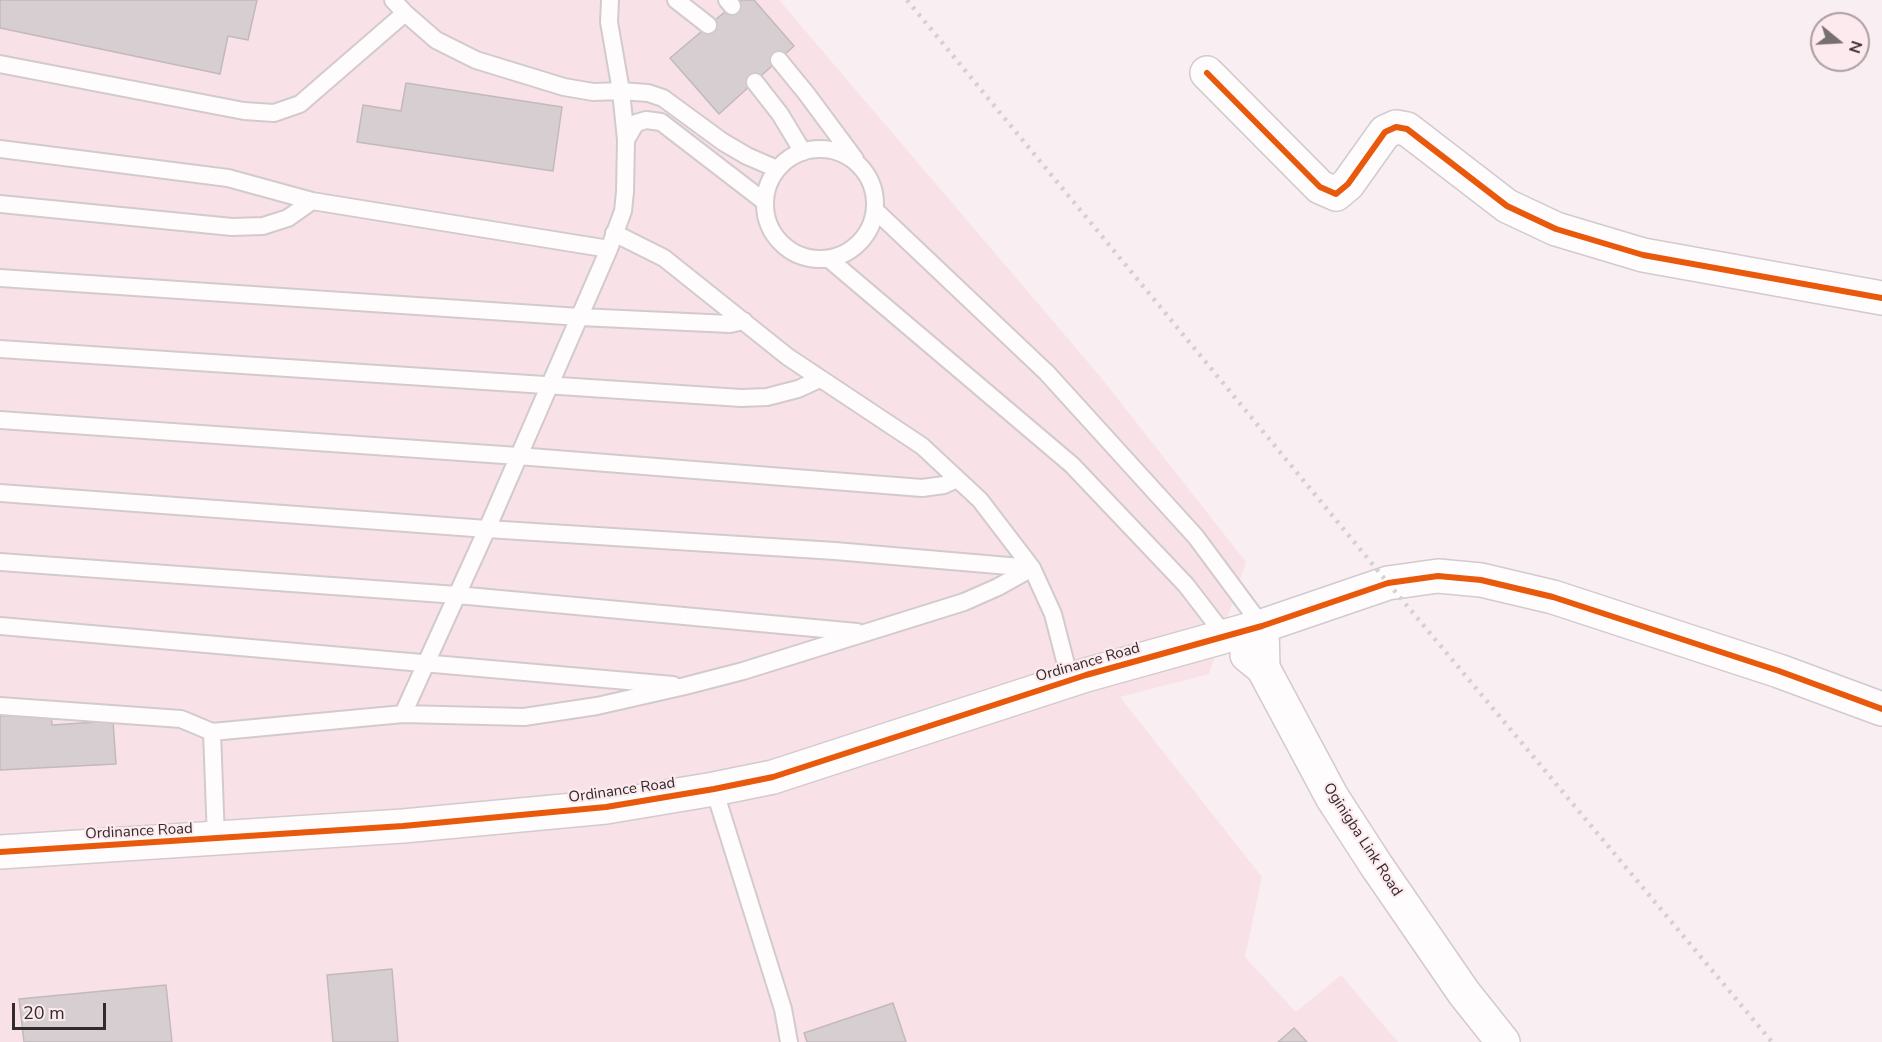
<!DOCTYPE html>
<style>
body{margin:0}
#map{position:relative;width:1882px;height:1042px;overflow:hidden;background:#f9eef1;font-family:"Nunito Sans",sans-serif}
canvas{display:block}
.north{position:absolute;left:1810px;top:12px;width:60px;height:60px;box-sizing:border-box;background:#fdeaee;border:2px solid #ac9da0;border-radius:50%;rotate:108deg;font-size:16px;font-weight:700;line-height:24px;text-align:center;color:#322a2b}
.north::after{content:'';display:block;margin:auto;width:21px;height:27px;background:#786f70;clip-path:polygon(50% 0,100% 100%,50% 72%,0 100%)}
.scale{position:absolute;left:12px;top:1003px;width:94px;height:27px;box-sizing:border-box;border:3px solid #322a2b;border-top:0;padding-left:8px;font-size:18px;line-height:21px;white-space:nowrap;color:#322a2b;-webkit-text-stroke:4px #fdeaee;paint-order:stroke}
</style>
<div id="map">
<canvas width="1882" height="1042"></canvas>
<div class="north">N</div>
<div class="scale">20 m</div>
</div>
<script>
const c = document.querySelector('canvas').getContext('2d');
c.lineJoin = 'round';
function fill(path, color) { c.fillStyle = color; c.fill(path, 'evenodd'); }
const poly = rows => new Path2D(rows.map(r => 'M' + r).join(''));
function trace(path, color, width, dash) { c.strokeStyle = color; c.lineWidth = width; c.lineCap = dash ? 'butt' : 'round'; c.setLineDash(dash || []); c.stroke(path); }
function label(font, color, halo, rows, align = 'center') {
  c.font = font + ' "Nunito Sans",sans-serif'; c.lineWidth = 4.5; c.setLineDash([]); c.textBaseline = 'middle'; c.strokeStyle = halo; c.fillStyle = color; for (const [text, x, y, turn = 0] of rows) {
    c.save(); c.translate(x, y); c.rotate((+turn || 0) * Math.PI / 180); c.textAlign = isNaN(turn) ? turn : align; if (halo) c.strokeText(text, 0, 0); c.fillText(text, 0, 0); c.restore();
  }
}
fill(poly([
 [0,0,779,0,1099,375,1246,562,1209,674,1120,697,1262,877,1245,957,1296,1012,1341,975,1398,1042,0,1042]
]), '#f8e2e7');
const building = poly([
 [0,0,257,0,248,40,228,36,220,74,0,28,0,0],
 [739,0,754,0,794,46,719,114,670,58,739,0],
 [406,83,562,107,553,171,357,142,363,105,401,111,406,83],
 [51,713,52,725,113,721,116,764,0,770,0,716,51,713],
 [392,969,398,1042,333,1042,327,975,392,969],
 [166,985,172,1042,24,1042,19,999,166,985],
 [893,1003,906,1042,807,1042,804,1033,893,1003],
 [1294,1028,1307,1042,1278,1042,1294,1028]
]);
fill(building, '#d6ced1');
trace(building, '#c2b9bd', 1.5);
const service = poly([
 [393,0,405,13,436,40,476,60,564,87,593,92,621,91,648,93,663,98,723,142,747,156,777,169],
 [676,0,708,25],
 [727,0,732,6],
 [779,60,806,93,855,159],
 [0,64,244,111,274,113,300,104,405,13],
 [755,82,780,114,803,152],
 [626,140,636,123,646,120,661,122,765,202],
 '765 204a55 55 0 1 1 110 0a55 55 0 1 1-110 0Z',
 [0,149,228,178,312,201,609,249],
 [0,204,232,227,263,226,288,218,312,201],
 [875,210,1047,373,1196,537,1262,626],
 [614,233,664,258,788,357,922,446,980,500,1032,568,1053,614,1070,680],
 [829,259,1072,465,1186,585,1226,637],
 [0,278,580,317,730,324,744,321],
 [0,349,741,398,767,397,798,389,820,379],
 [0,420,518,456,922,488,944,485,957,479],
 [0,493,487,529,835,551,1032,568],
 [0,562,457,595,857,632],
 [0,626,673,685],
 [0,706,181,719,212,732,403,714,524,717,597,706,685,686,743,671,964,602,998,587,1032,568],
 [403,714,487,529,609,249,623,211,625,192,626,140,621,91,609,22,610,0],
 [212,732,216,839],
 [714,789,783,1009,789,1042]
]);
const minor = poly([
 [1207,73,1320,187,1336,194,1348,184,1385,132,1396,127,1407,129,1507,206,1556,229,1643,255,1882,298],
 [1262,626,1388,583,1438,576,1481,580,1553,597,1779,671,1882,709]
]);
const tertiary = poly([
 [1247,655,1263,668,1332,797,1376,865,1464,993,1503,1042],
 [0,852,403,826,606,807,714,789,773,777,1086,675,1262,626,1263,668]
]);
trace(service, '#d3cacc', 20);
trace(minor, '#d3cacc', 36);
trace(tertiary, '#d3cacc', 36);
trace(service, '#fefcfd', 16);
trace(minor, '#fefcfd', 33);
trace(tertiary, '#fefcfd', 33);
trace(poly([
 [907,0,1388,583,1772,1042]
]), '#d4d1d2', 4.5, [3, 6]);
trace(poly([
 [1207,73,1320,187,1336,194,1348,184,1385,132,1396,127,1407,129,1507,206,1556,229,1643,255,1882,298],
 [0,852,403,826,606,807,714,789,773,777,1086,675,1262,626,1388,583,1438,576,1481,580,1553,597,1779,671,1882,709]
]), '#e8590c', 6);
label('15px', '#322a2b', '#fdeaee', [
 ["Ordinance Road",1088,663,-16],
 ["Ordinance Road",622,791,-8],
 ["Ordinance Road",139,832,-3],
 ["Oginigba Link Road",1362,840,57]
]);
</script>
